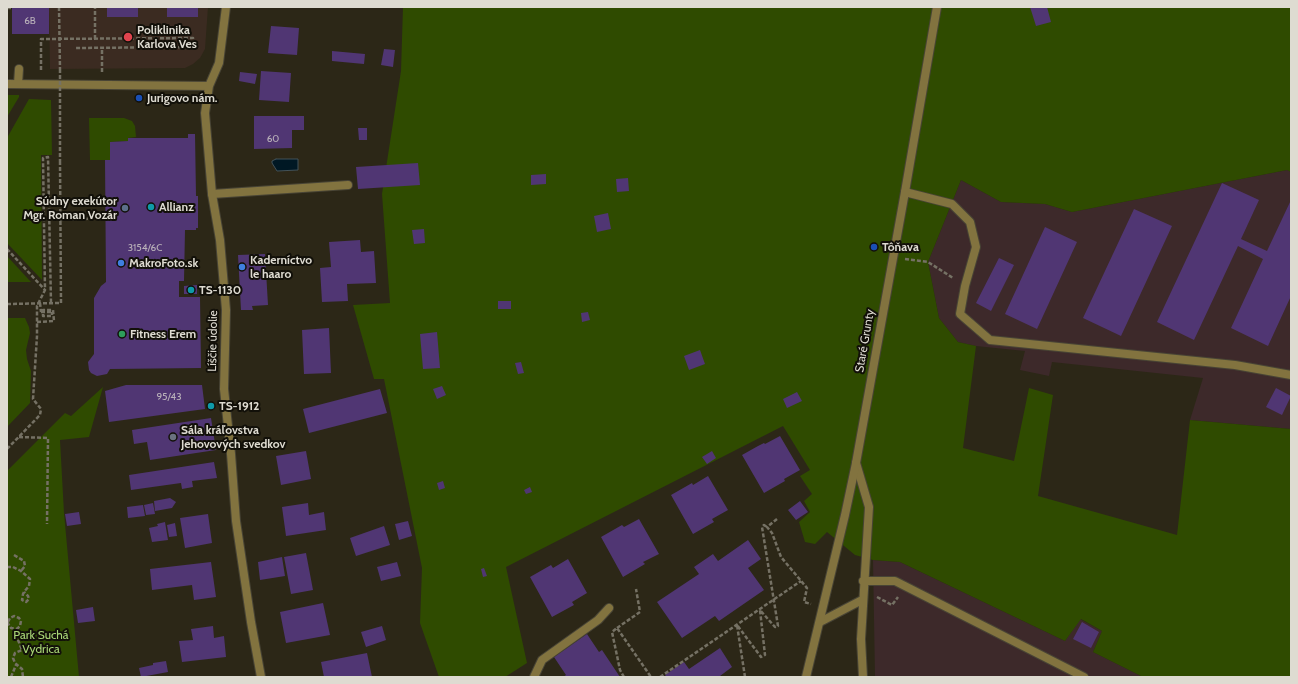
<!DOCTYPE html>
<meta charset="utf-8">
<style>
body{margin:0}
#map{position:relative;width:1298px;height:684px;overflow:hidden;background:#2c2717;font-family:Cabin,sans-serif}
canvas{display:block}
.frame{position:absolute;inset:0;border:8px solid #dedbd1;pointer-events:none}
</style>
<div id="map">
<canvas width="1298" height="684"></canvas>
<div class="frame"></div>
</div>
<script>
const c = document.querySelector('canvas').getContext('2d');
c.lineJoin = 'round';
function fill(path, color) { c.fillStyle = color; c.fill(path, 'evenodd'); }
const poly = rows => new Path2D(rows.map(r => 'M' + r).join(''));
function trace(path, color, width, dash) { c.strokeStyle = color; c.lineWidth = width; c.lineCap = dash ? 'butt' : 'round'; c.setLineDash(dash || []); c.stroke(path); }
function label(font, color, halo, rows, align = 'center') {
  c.font = font + ' Cabin,sans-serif'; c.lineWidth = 4; c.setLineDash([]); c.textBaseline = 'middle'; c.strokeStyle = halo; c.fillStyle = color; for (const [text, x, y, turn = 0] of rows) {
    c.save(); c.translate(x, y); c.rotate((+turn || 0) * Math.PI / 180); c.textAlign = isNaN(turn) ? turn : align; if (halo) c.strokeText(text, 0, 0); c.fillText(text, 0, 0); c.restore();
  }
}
fill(poly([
 [1287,170,1291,172,1291,429,1190,420,1203,378,1052,362,1049,376,1020,370,1025,351,976,346,958,342,939,318,928,262,961,180,1001,202,1045,204,1072,212],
 [873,560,900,562,1065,641,1080,619,1102,631,1093,652,1143,677,875,677]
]), '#3d292a');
fill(poly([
 [49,7,208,7,205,49,200,58,193,64,185,68,50,69]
]), '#3b2b21');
fill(poly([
 [403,7,1291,7,1291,172,1287,170,1072,212,1045,204,1001,202,961,180,928,262,939,318,958,342,976,346,963,448,1014,461,1029,388,1053,395,1038,496,1177,535,1190,420,1291,429,1291,677,1143,677,1093,652,1102,631,1081,619,1065,641,900,562,873,560,855,555,827,532,815,544,805,542,799,522,810,512,804,501,812,494,800,476,810,470,783,426,506,567,527,663,505,677,439,677,420,623,422,568,384,379,374,379,353,305,390,303,382,194,401,71],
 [7,95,19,95,19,97,7,117],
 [29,99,51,100,52,155,41,155,42,280,7,243,7,138],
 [89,118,124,118,132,121,135,126,136,137,128,138,128,141,110,142,110,160,90,160],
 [7,256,31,282,7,282],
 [7,318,25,318,29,327,30,333,26,350,27,359,31,371,30,403,7,427],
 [103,387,89,437,60,440,64,513,79,677,7,677,7,471,65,413,71,416]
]), '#2f4b00');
const water = poly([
 [276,159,298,159,298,170,277,171,272,163,272,161,276,159]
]);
fill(water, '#001824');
trace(water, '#435258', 1);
fill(poly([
 [12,7,49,7,49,34,12,34],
 [107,7,138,7,138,17,107,17],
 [167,7,198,7,198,17,167,17],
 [1030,7,1047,7,1051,22,1036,26],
 [271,26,299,28,297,55,268,53],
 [384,49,395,50,393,67,381,65],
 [332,51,365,54,364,64,332,61],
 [261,71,291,73,289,102,259,100],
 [240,72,257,74,255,84,239,81],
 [254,116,304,116,304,130,292,130,292,148,254,149],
 [358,128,367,128,367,140,359,140],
 [188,134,195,134,196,196,198,196,198,228,196,228,196,230,185,230,184,281,179,281,179,297,200,297,201,368,110,369,107,374,97,376,91,373,89,370,88,362,94,354,94,298,101,286,106,282,105,160,110,160,110,142,128,141,128,138,188,138],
 [418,163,420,185,358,189,356,167],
 [546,174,546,184,531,185,531,175],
 [628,178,629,191,617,192,616,179],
 [1222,183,1259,200,1241,239,1267,251,1291,200,1291,296,1268,346,1231,328,1263,259,1238,246,1194,340,1157,322],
 [1134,209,1172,226,1121,336,1083,318],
 [608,213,611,229,597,232,594,216],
 [1045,227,1077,242,1037,329,1005,314],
 [424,229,425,243,414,244,412,230],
 [360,240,361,252,374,251,376,283,347,284,348,301,322,302,320,268,331,267,329,242],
 [265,254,268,305,252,306,253,310,241,310,238,255],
 [999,258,1014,265,991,311,976,303],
 [197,285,197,294,184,294,184,286],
 [498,301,511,301,511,309,498,309],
 [588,312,590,320,582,322,581,313],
 [329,328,331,373,304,374,302,330],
 [437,332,440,368,423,369,420,334],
 [700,350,705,364,689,370,684,356],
 [521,362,524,373,518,374,515,363],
 [126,385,202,385,205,409,109,422,105,391],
 [442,386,446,395,437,399,433,389],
 [1276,388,1291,396,1282,415,1266,407],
 [380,389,387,413,309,433,303,409],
 [797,392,802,401,787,408,783,399],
 [213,402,214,410,208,410,208,403],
 [211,418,216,450,150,460,147,442,134,444,132,430],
 [780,436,800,470,784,479,785,481,764,493,742,455,758,446,764,443,765,444],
 [306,451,311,479,281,485,276,456],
 [712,451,716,458,707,464,702,457],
 [214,462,217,478,192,481,193,487,182,489,181,483,131,490,129,475],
 [708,476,728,510,712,519,714,522,693,534,671,495,692,483,693,485],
 [443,481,445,488,439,490,437,483],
 [530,487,532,492,526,494,524,490],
 [170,498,176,502,172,508,155,511,154,501],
 [800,501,808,512,796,520,788,510],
 [153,503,155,514,146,515,144,505],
 [308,503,309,515,324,512,326,530,286,536,282,507],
 [143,505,145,516,128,518,127,507],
 [79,512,81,524,67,526,65,514],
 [208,514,212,543,185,548,180,518],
 [639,519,659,554,643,562,645,564,623,577,601,537,622,525,624,527],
 [408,521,412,536,399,540,395,524],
 [165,522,168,540,152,542,149,528,158,526,157,524],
 [175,523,177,536,169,537,167,525],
 [384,526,390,545,356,556,350,538],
 [748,540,761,559,748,568,764,590,719,621,715,616,682,638,657,602,699,574,694,567,713,554,718,561],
 [306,553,313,590,291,594,284,557],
 [282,557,285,576,260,580,258,562],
 [568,559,587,593,572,602,574,605,552,617,530,577,551,565,553,568],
 [211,562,216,597,194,600,192,585,152,590,150,569],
 [397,562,401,576,381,581,377,567],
 [484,568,487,576,483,577,481,569],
 [323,603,330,635,286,643,280,612],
 [93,607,95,621,78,623,76,610],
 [1082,622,1099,632,1091,648,1073,639],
 [213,626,214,638,224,636,226,657,182,662,179,641,193,640,191,629],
 [382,626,386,640,366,647,361,632],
 [587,634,599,652,602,650,620,677,563,677,566,675,554,657],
 [720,648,732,667,720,676,721,677,667,677,665,675,684,662,689,669],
 [367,653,372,677,324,677,321,662],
 [166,661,168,672,141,677,139,668,153,665,153,663]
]), '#503673');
const lane = poly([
 [18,84,19,69],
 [905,192,952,204,970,222,976,247,965,286,960,314,990,340,1235,365,1291,375],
 [212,194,348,185],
 [856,463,869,507,861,639,863,677],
 [863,581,895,581,1084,677],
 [820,622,862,600],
 [534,677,542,660,598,620,609,608]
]);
const street = poly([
 [226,7,219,63,209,86,205,113,212,194,220,240,226,310,224,389,231,454,236,521,251,622,261,677],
 [7,84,209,86],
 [806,677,845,515,856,463,905,192,937,7]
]);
trace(lane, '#484435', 10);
trace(street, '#484435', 10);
trace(poly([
 [59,7,60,69],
 [7,8,12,8],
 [95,39,95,7],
 [41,70,41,39,193,38,194,47,76,48],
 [102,72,102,47],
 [60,161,61,303],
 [60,220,105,218],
 [7,249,45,290],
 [905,259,928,262,953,278],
 [40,303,41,312],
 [37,322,54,321,53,310,43,310,43,316,52,316,52,312],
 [19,437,48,438,47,524],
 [7,449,40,415,41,409,33,399,37,336,37,306,45,290,43,158,48,157,51,303],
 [777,519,767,527,772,533,781,557,807,588,804,602,811,604],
 [14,555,24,561,25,566,21,571],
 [7,567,13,567,21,571,30,579,29,586,24,592,23,594,22,600,26,602,29,599,28,596,24,592],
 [877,597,892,605,898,597],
 [7,622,11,628,17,629,18,640,22,650,15,653,13,658,15,663,22,669,23,677],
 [8,622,10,618,14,616,19,618,21,621,20,626,17,629],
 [617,628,640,612,636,589],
 [11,677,16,665],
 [624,677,620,670,612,632,617,628,651,677],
 [660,677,801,581],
 [745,677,737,625,761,657,765,655,760,610,775,627,778,626,762,527,764,525,767,527]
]), '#757164', 2.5, [4, 2]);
trace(lane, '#82733f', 8);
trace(street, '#82733f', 8);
trace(poly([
 [60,69,60,161],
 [7,304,61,303],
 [41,312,52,312]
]), '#757164', 2.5, [4, 2]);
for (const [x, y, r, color] of [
 [128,37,5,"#e0444e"],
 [139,98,4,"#1a4fb4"],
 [151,207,4,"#0f9aa8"],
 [125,208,4,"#5c6f8a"],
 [874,247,4,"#1a4fb4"],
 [121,263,4,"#3f7fe0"],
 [242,267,4,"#3f7fe0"],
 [191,290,4,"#0f9aa8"],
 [122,334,4,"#2e9e5b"],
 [211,406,4,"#0f9aa8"],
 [173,437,4,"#6b7280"]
]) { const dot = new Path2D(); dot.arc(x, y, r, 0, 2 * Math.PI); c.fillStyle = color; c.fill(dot); trace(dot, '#121009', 1.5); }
label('10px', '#bab2ba', null, [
 ["6B",30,21],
 ["60",273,139],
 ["3154/6C",145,248],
 ["95/43",169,397]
]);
label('bold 12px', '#dedbd1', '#121009', [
 ["Poliklinika",137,30],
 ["Karlova Ves",137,44],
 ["Jurigovo nám.",147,98],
 ["Súdny exekútor",117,201,"right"],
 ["Mgr. Roman Vozár",117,215,"right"],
 ["Allianz",159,207],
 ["Tôňava",882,247],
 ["Kaderníctvo",250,260],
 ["le haaro",250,274],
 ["MakroFoto.sk",129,263],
 ["TS-1130",199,290],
 ["Fitness Erem",130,334],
 ["TS-1912",219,406],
 ["Sála kráľovstva",181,430],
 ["Jehovových svedkov",181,444]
], 'left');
label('12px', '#dedbd1', '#121009', [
 ["Líščie údolie",213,341,-89],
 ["Staré Grunty",865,341,-80]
]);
label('12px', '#a9d676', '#121009', [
 ["Park Suchá",41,635],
 ["Vydrica",41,649]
]);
</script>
